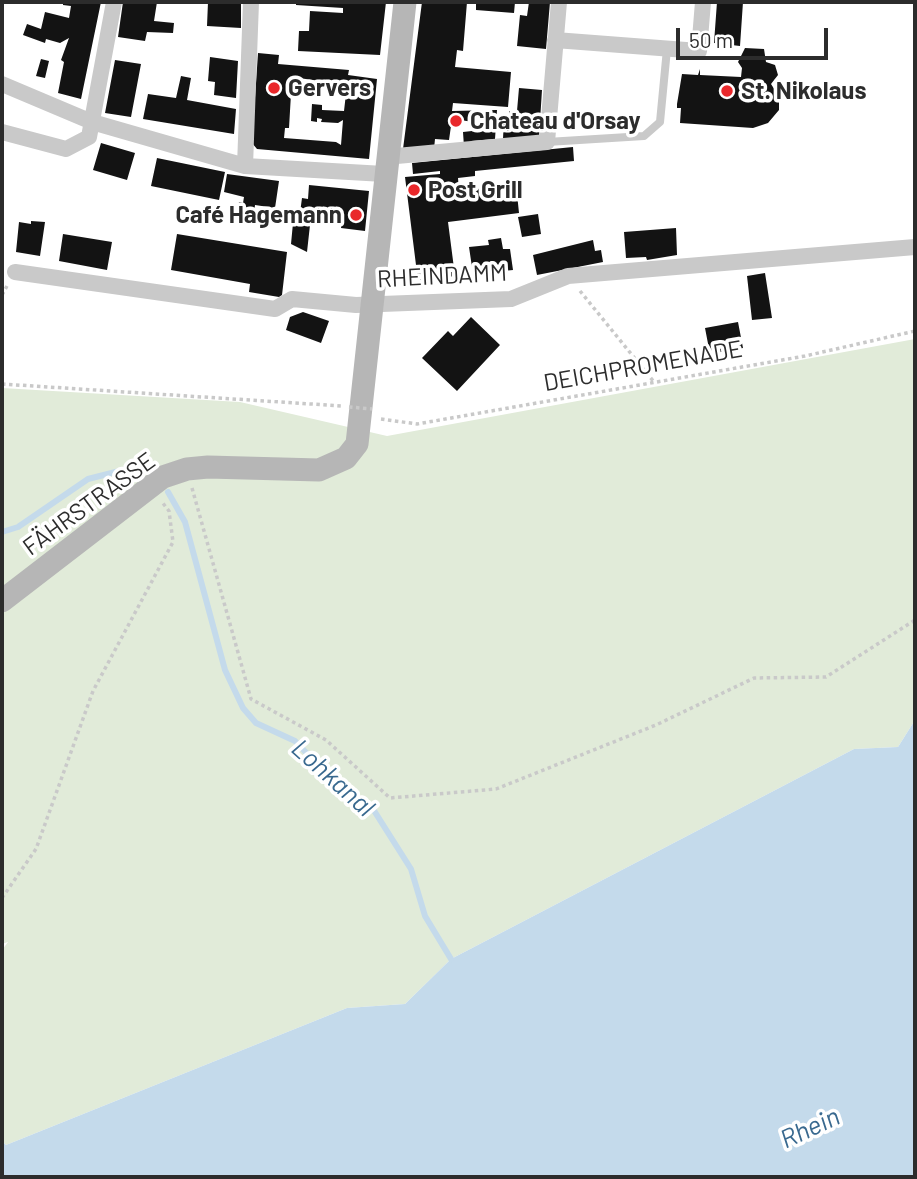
<!DOCTYPE html>
<meta charset="utf-8">
<style>
body{margin:0}
#map{position:relative;width:917px;height:1179px;overflow:hidden;background:#fff;font-family:Barlow,sans-serif}
canvas{display:block}
.frame{position:absolute;inset:0;border:4px solid #2c2c2c;pointer-events:none}
.scale{position:absolute;left:676px;top:28px;width:152px;height:32px;box-sizing:border-box;border:4px solid #2c2c2c;border-top:0;padding-left:9px;font-size:21px;line-height:24px;white-space:nowrap;color:#2c2c2c;-webkit-text-stroke:5px #fff;paint-order:stroke}
</style>
<div id="map">
<canvas width="917" height="1179"></canvas>
<div class="frame"></div>
<div class="scale">50 m</div>
</div>
<script>
const c = document.querySelector('canvas').getContext('2d');
c.lineJoin = 'round';
function fill(path, color) { c.fillStyle = color; c.fill(path, 'evenodd'); }
const poly = rows => new Path2D(rows.map(r => 'M' + r).join(''));
function trace(path, color, width, dash) { c.strokeStyle = color; c.lineWidth = width; c.lineCap = dash ? 'butt' : 'round'; c.setLineDash(dash || []); c.stroke(path); }
function label(font, color, halo, rows, align = 'center') {
  c.font = font + ' Barlow,sans-serif'; c.lineWidth = 7; c.setLineDash([]); c.textBaseline = 'middle'; c.strokeStyle = halo; c.fillStyle = color; for (const [text, x, y, turn = 0] of rows) {
    c.save(); c.translate(x, y); c.rotate((+turn || 0) * Math.PI / 180); c.textAlign = isNaN(turn) ? turn : align; if (halo) c.strokeText(text, 0, 0); c.fillText(text, 0, 0); c.restore();
  }
}
fill(poly([
 [915,339,915,720,898,747,854,749,451,959,405,1004,347,1008,6,1145,2,1141,2,950,8,942,2,944,2,388,240,402,387,436]
]), '#e1ebd9');
fill(poly([
 [915,720,915,1177,2,1177,2,1141,6,1145,347,1008,405,1004,451,959,854,749,898,747]
]), '#c4daeb');
trace(poly([
 [168,492,185,522,225,670,243,708,256,723,295,741,339,787,373,809,411,869,425,916,451,959],
 [2,532,18,527,88,479,143,465,149,470]
]), '#c4daeb', 6);
fill(poly([
 [63,2,101,2,81,99,58,93,64,62,61,60,69,38,60,43,46,39,45,43,23,35,27,24,41,29,45,12,69,18,71,6,63,5],
 [123,2,157,2,154,21,174,23,173,33,147,32,145,41,118,37],
 [208,2,241,2,241,28,207,26],
 [296,2,386,2,380,55,298,51,299,31,309,31,310,11,343,13,343,8,296,5],
 [422,2,467,2,463,51,457,50,455,67,511,72,508,107,453,103,452,111,497,110,495,139,471,141,472,147,464,147,463,132,472,131,474,122,452,119,449,140,435,139,434,149,403,149],
 [476,2,515,2,514,13,476,10],
 [529,2,550,2,546,49,517,46,520,15,527,16],
 [717,2,743,2,740,46,714,43],
 [745,48,764,49,766,62,775,65,778,75,771,84,778,95,784,95,779,97,779,110,768,123,753,128,680,123,681,108,677,108,677,104,682,74,698,75,700,69,700,75,741,77,742,68,738,62],
 [258,53,279,55,278,64,349,70,348,75,377,79,369,159,257,149,252,143],
 [292,77,347,85,344,111,322,110,322,105,312,104,311,121,317,122,317,118,322,119,321,122,338,123,343,120,341,145,336,142,284,138,285,128,289,128],
 [210,57,238,61,236,98,214,95,215,82,208,81],
 [41,59,49,61,45,78,36,76],
 [115,60,141,64,131,117,105,113],
 [181,76,191,78,187,100,236,109,234,134,143,119,148,94,176,98],
 [519,88,542,90,539,137,503,139,504,118,509,118,509,111,517,111],
 [101,143,135,153,127,180,93,170],
 [573,147,574,161,475,171,475,176,458,178,459,191,516,184,519,213,448,222,455,276,418,281,405,177,440,174,440,171,413,174,412,163],
 [157,158,225,172,219,200,151,186],
 [227,174,279,181,275,208,255,205,254,215,237,213,239,202,243,203,244,197,224,192],
 [309,185,369,191,365,231,341,228,342,217,300,213,302,198,308,199],
 [538,214,541,234,522,237,518,217],
 [31,221,45,222,40,256,16,252,19,222,31,224],
 [293,223,310,225,307,252,291,244],
 [676,228,677,255,647,260,646,257,626,258,624,232],
 [63,234,112,242,107,270,59,261],
 [177,234,287,252,282,295,279,297,249,292,250,284,171,270],
 [501,238,503,249,510,249,513,270,473,274,469,247,489,245,488,240],
 [593,240,595,251,601,250,603,262,537,275,533,255],
 [765,273,772,318,752,320,747,276],
 [303,312,329,321,321,343,286,330,290,317],
 [471,317,500,345,457,391,422,358,448,331,453,336],
 [738,322,743,348,710,354,705,328]
]), '#131313');
trace(poly([
 [580,291,654,382],
 [2,295,7,286],
 [2,384,342,406],
 [381,419,417,424,805,356,915,331],
 [192,488,251,699,326,740,390,798,496,789,656,725,754,678,826,677,915,620],
 [2,898,36,849,93,691,173,542,169,511,162,502]
]), '#c9c9c9', 3.5, [3.5, 3.5]);
trace(poly([
 [547,142,644,136,660,122,667,49]
]), '#c9c9c9', 8);
trace(poly([
 [555,40,699,51,703,2],
 [2,84,92,122,245,166,384,174],
 [2,132,66,149,89,137,114,2],
 [386,157,547,142,559,2],
 [245,166,251,2],
 [15,272,275,309,292,299,356,305,511,299,568,276,915,247]
]), '#c9c9c9', 16);
trace(poly([
 [2,601,163,477,187,469,208,467,319,470,346,458,357,444,405,2]
]), '#b6b6b6', 23);
trace(poly([
 [349,407,372,409]
]), '#c9c9c9', 3.5, [3.5, 3.5]);
for (const [x, y, r, color] of [
 [274,88,7,"#e9282b"],
 [727,91,7,"#e9282b"],
 [456,121,7,"#e9282b"],
 [414,190,7,"#e9282b"],
 [356,215,7,"#e9282b"]
]) { const dot = new Path2D(); dot.arc(x, y, r, 0, 2 * Math.PI); c.fillStyle = color; c.fill(dot); trace(dot, '#fff', 2.5); }
label('bold 24px', '#2c2c2c', '#fff', [
 ["Gervers",288,88],
 ["St. Nikolaus",741,91],
 ["Chateau d'Orsay",470,121],
 ["Post Grill",428,190],
 ["Café Hagemann",342,215,"right"]
], 'left');
label('24px', '#2c2c2c', '#fff', [
 ["RHEINDAMM",442,276,-3],
 ["DEICHPROMENADE",643,366,-10],
 ["FÄHRSTRASSE",89,504,-36]
]);
label('italic 26px', '#39698f', '#fff', [
 ["Lohkanal",333,778,42],
 ["Rhein",810,1128,-25]
]);
</script>
